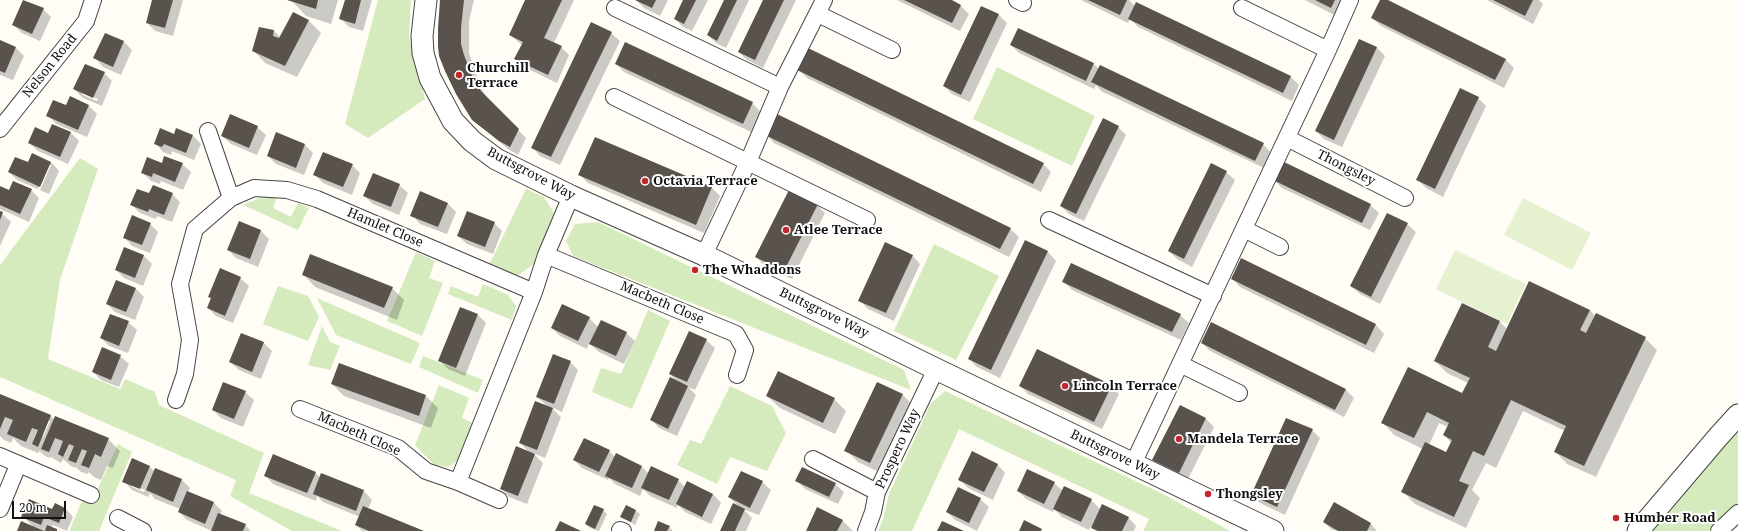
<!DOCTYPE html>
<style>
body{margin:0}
#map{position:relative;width:1738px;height:531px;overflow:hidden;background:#fffdf5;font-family:"Noto Serif",serif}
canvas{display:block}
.scale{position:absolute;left:12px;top:501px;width:54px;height:18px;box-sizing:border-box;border:2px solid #111;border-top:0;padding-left:5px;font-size:12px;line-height:14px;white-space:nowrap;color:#111;-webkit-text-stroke:3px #fff;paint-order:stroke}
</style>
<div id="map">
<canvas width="1738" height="531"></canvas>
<div class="scale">20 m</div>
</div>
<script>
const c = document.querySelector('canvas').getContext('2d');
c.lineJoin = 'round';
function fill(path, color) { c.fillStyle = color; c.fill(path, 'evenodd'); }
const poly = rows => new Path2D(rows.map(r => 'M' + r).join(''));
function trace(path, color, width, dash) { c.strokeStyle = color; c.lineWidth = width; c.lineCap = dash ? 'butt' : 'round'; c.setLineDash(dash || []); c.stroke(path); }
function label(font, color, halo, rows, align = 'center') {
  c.font = font + ' "Noto Serif",serif'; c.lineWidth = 4; c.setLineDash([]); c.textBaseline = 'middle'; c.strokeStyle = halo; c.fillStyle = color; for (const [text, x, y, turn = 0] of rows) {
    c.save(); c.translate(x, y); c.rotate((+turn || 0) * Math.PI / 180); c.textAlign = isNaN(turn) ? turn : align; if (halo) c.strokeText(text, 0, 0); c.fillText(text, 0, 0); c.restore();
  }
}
fill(poly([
 [378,0,411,0,409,36,425,99,368,138,345,124],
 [997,67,1095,116,1072,166,973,119],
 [80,158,98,169,60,280,48,359,120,389,125,379,155,392,159,405,264,453,249,493,342,531,292,531,230,496,236,480,0,377,0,265],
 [526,189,544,197,554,213,534,264,517,276,489,265],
 [264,196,277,197,273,208,291,217,298,203,309,208,298,230,243,205],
 [598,222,904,370,911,390,573,256,566,241,575,224],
 [934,244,999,276,956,360,894,331],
 [416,252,435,261,429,278,443,283,422,336,387,321],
 [483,284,508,295,516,306,512,320,448,294,451,286,478,297],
 [278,286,308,296,319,317,308,341,263,324],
 [317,298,420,343,411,364,336,335],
 [648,310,670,321,632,409,592,392,601,368,621,374],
 [322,326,330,342,340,346,330,370,308,365],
 [423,356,483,380,478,393,419,367],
 [439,385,469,398,462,418,473,423,458,460,447,467,433,464,415,445],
 [730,386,772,406,786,433,767,471,730,457,717,484,677,465,690,440,701,444],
 [945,391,1161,493,1230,531,1143,531,1149,519,959,429,912,531,878,531,883,519,889,494,931,403],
 [1738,430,1738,504,1708,531,1647,531],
 [118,444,132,452,99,531,69,531,82,501,91,504]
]), '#d5ebbd');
fill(poly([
 [1523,198,1591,233,1572,270,1504,235],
 [1455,250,1526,284,1507,324,1436,289]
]), '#e6f2cf');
fill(poly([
 [153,0,183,0,173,36,155,31,147,23],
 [291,0,338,0,331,24,306,16],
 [346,0,372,0,363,31,349,27,341,19],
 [441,0,474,0,469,21,469,53,481,88,489,101,526,138,518,155,508,149,473,119],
 [526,0,574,0,554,43,561,47,569,55,557,83,524,67,516,59,522,45,510,35],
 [636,0,668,0,660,16,644,8],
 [684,0,708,0,692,31,683,27,675,19],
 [725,0,749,0,726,48,716,43,708,35],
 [764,0,796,0,763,68,747,60,739,52],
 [897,0,949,0,960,5,969,14,960,31],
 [1081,0,1129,0,1135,6,1137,3,1291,77,1299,85,1292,101,1138,27,1130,19,1128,23],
 [1305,0,1347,0,1344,20],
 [1381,0,1386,0,1506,60,1514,68,1504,88,1381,26,1372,18],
 [1487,0,1539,0,1543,4,1533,24],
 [981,7,999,15,1007,23,970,102,952,94,944,86],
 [43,9,51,17,40,41,22,33,13,25],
 [293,13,309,21,321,33,297,77,265,63,253,50,274,31,281,38],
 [1019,29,1094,64,1099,69,1263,144,1271,153,1264,168,1101,91,1096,85,1094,89,1019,53,1011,45],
 [611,33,620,41,560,165,540,156,532,147],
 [105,34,124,42,132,50,121,75,103,67,95,58],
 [1359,40,1377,48,1385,56,1342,147,1324,139,1316,131],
 [0,41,16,48,24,56,13,80,0,75],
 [616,64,752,103,761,112,751,132,624,72],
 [798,69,1043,164,1051,172,1041,192,807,78],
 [104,73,112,81,102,106,83,98,74,89],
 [83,93,98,99,97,101,83,95],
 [71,98,89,106,97,114,87,137,56,124,48,115,67,107],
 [1478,98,1486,106,1443,197,1426,188,1418,180],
 [53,125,71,133,79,141,68,164,38,151,29,143,49,134],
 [257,127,266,135,257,155,231,144,222,136],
 [1118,127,1126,135,1084,221,1069,214,1061,206],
 [177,129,193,136,201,144,194,160,172,151,171,155,163,152,155,143,174,135],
 [766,134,1010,229,1019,237,1009,257,774,143],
 [595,138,712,188,720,196,704,233,588,183,579,174],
 [305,145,313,153,304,175,276,164,268,156],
 [51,162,59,171,49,194,40,190,51,165,49,165,38,189,17,180,9,172,29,164],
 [162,164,182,164,191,172,183,190,161,181,160,184,151,181,142,172],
 [352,165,360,173,352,195,323,183,315,175],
 [1226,172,1235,180,1192,267,1177,259,1169,251],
 [1274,180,1370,205,1379,213,1370,230,1282,188],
 [399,185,408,193,399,215,373,204,364,196],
 [0,187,9,191,31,190,39,198,29,222,0,209],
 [172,194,180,202,172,222,157,216,156,219,140,213,131,204,150,195],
 [448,204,456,212,447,234,420,224,412,215],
 [817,205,825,213,792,279,764,265,756,257],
 [0,212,11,222,0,246],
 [239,222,261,231,269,239,258,267,236,258,228,250],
 [494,223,502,231,493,254,467,244,458,236],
 [150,224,158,232,150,253,132,246,124,237],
 [1407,224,1416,232,1380,304,1360,294,1351,286],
 [1025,242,1048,252,1056,261,1000,378,977,367,969,359],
 [125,248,144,256,152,264,143,286,124,278,116,270],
 [912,255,920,264,894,321,868,309,859,300],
 [1242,259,1376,325,1384,334,1374,353,1240,287,1232,278],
 [303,274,392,288,404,300,397,320,315,287],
 [240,278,249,286,233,323,216,316,208,308,211,299,209,297],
 [116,281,136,289,144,297,135,320,115,312,107,304],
 [1063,281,1180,315,1189,323,1181,340,1072,290],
 [1462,304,1500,322,1507,329,1590,310,1595,316,1645,338,1657,350,1596,477,1567,464,1555,451,1565,431,1523,411,1496,468,1486,463,1472,490,1480,498,1466,528,1415,504,1403,492,1423,449,1394,435,1382,422,1463,394,1468,383,1447,373,1435,361],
 [1439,423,1448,427,1444,435,1451,443,1447,453,1429,445],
 [461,308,478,315,486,323,465,376,448,369,439,360],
 [589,318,598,327,626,333,635,341,624,364,599,352,589,343,587,349,560,336,552,328],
 [128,322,137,330,128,353,109,346,101,338],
 [242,334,264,343,272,351,261,379,239,370,230,362],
 [706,340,715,348,695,390,688,387,696,395,677,436,659,428,651,419,677,381,670,374],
 [1202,343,1345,389,1354,398,1344,417,1210,351],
 [120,356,129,364,119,387,101,380,93,372],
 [570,362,578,370,562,412,551,407,561,417,545,458,533,453,543,463,527,504,509,497,501,488,530,453,520,443,547,406,537,397],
 [339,364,426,396,438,408,431,428,344,396,332,384],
 [1020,386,1111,386,1119,394,1102,429,1028,394],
 [245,392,254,400,243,427,221,418,213,410],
 [903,395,915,407,883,474,858,462,846,450],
 [0,396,51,416,54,420,108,439,120,451,113,468,107,466,101,480,94,477,89,472,88,474,81,472,76,467,76,468,71,466,63,459,61,463,51,457,50,458,45,456,39,451,38,453,21,446,13,438,11,443,4,440,0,436],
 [48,421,50,421,43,437,42,436],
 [767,396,834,399,846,411,835,434,780,408],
 [1180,406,1206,419,1214,427,1187,481,1162,468,1153,460],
 [1312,430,1320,438,1285,515,1260,503,1252,495],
 [609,451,615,457,616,455,642,467,649,474,678,480,685,487,713,494,721,503,711,524,685,512,678,505,677,508,650,496,643,489,640,496,615,484,609,478,608,480,582,468,574,460],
 [997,464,1005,473,993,500,968,488,960,480],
 [149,466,155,472,182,480,190,488,188,492,214,503,222,511,220,515,245,525,251,531,212,531,187,520,179,512,180,509,155,499,150,493,148,497,132,490,124,481],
 [132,485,145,490,144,492,132,487],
 [315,473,321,478,322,474,364,491,372,500,368,509,422,531,362,531,356,525,360,517,323,502,317,496,316,501,273,484,265,475],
 [797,481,835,484,844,492,838,504,805,489],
 [762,482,771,490,759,515,743,509,752,518,746,531,721,531,738,506,729,497],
 [1054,483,1063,491,1091,500,1101,510,1128,517,1136,526,1134,531,1096,531,1091,526,1089,530,1062,517,1054,509,1053,512,1026,499,1018,491],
 [980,499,989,507,977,531,955,520,947,512],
 [1335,504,1371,524,1377,531,1332,530,1324,522],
 [626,506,636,511,640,514,635,525,621,517],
 [65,508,73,517,67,531,53,525,51,528,58,531,18,531,34,528,23,516],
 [603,510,607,514,599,531,590,528,586,524],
 [842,520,853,531,807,531],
 [669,527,673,531,655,531]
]), '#0003');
fill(poly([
 [23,0,44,8,32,34,12,25],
 [152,0,173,0,165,28,146,23],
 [287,0,318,0,316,9],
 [345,0,361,0,355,24,339,19],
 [440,0,464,0,461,28,461,44,464,55,473,78,481,91,519,129,510,147,499,141,472,120,456,94,445,71,439,56,438,46,438,28],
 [525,0,562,0,544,38,562,46,548,75,514,59,523,42,509,35],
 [635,0,656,0,652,8],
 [683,0,696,0,684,24,674,19],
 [724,0,737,0,717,41,707,35],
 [763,0,784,0,755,60,738,52],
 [904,0,952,0,961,5,952,23],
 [1088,0,1127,0,1120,15],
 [1315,0,1335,0,1331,8],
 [1380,0,1388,0,1506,59,1495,80,1371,18],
 [1493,0,1533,0,1525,16],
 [1136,2,1291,76,1283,93,1128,19],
 [981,6,999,14,961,95,943,86],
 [293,12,309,20,285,66,252,51,259,27,274,30,273,36,279,38],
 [591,22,612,32,551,157,531,148],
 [1018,28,1094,63,1086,81,1010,45],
 [105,33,124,41,113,67,93,58],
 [1359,39,1377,47,1334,140,1315,131],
 [0,40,16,47,5,73,0,71],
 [625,42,753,102,743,124,615,64],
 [808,48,1044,163,1033,184,797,70],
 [85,64,105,72,93,98,73,89],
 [1100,65,1264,143,1255,161,1091,82],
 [1460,88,1479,97,1435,189,1416,180],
 [70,96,89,105,78,130,46,116,53,100,66,105],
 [775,113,1011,228,1000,249,765,135],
 [230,114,258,126,249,148,221,136],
 [1103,118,1119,126,1076,214,1060,206],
 [52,124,71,132,60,157,28,143,35,127,48,133],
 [160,128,174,134,176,128,193,135,186,153,164,144,162,147,154,144],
 [276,132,305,144,296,168,267,156],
 [595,137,712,187,696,225,578,175],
 [323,152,353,164,343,187,313,175],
 [32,153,51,162,40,187,8,172,15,157,28,162],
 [164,156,183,163,175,182,153,173,152,177,141,173,147,157,162,163],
 [1282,161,1371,204,1362,223,1273,180],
 [1211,163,1227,171,1184,259,1168,251],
 [373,173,400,184,391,207,363,196],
 [13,181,32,189,20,214,0,205,0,186,9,190],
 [153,185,173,193,164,215,149,209,148,212,130,205,137,189,149,193],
 [789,190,818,204,784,271,755,257],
 [420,191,448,203,438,227,410,216],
 [0,211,3,212,0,220],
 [467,211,495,222,485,247,457,236],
 [1387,213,1408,223,1371,297,1350,286],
 [132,215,151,223,142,245,123,238],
 [239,221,261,230,250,259,227,250],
 [1025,240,1048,251,991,370,968,359],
 [885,242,913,255,886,313,858,301],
 [124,247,144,255,135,278,115,270],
 [310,254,393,287,384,308,302,275],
 [1241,258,1376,324,1366,345,1231,279],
 [1071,263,1181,314,1172,332,1062,282],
 [220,268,241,277,225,316,207,308,211,298,208,297],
 [116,280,136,288,126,312,106,304],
 [1529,281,1590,310,1580,330,1586,333,1596,313,1646,337,1584,466,1554,452,1566,426,1511,400,1484,456,1473,451,1459,481,1469,485,1454,517,1401,492,1425,442,1446,452,1452,440,1443,435,1449,423,1427,412,1414,438,1381,423,1408,367,1462,393,1470,378,1434,361,1462,303,1500,321,1488,347,1496,351],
 [562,304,590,317,578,341,551,328],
 [460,307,478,314,456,368,438,361],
 [110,314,129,321,119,346,100,338],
 [601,320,627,332,616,356,589,344],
 [1211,322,1346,389,1335,410,1201,343],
 [689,331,707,339,687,382,669,374],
 [241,333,264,342,252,372,229,362],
 [102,347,121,355,111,380,92,372],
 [1037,349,1112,385,1094,422,1019,386],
 [553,354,571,361,554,404,536,397],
 [339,363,426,395,419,416,331,384],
 [778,371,835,398,823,423,766,396],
 [670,377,688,386,668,429,650,420],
 [223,382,246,391,234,419,212,410],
 [877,382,903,394,870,463,844,451],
 [0,394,51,415,38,447,32,444,38,430,32,428,26,442,7,434,13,420,5,417,0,429],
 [535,401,553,408,537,450,519,443],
 [1180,405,1206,418,1179,473,1152,460],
 [55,416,109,438,101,457,95,454,89,468,81,465,87,451,82,449,76,463,68,460,74,446,69,444,63,457,58,454,63,441,55,438,49,452,41,449],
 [1286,418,1313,429,1277,507,1251,495],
 [584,438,610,450,599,472,573,460],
 [516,446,535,454,518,496,500,489],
 [972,451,998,464,984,492,958,480],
 [616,453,642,466,632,488,605,476],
 [273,454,316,472,307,493,264,476],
 [132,458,150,466,140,489,122,482],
 [651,466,679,479,669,500,641,488],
 [802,467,836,483,829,497,795,481],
 [155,468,182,479,173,502,146,490],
 [1027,469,1055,482,1044,504,1017,491],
 [741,471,763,481,750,508,728,497],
 [321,473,364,490,356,511,313,494],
 [687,481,713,494,702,517,676,504],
 [1064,486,1092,499,1081,522,1053,509],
 [958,487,981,498,969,523,946,512],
 [187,491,214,502,205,524,178,512],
 [29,499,52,509,55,503,65,508,59,523,44,517,41,525,21,517],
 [1334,502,1371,523,1367,531,1338,531,1323,522],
 [733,503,745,509,735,531,720,531],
 [1102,504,1129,517,1122,531,1098,531,1091,528],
 [594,505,604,509,595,529,585,524],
 [626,505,636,510,631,522,620,517],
 [363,506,424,531,369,531,355,525],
 [817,507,843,520,837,531,806,531],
 [218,513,246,524,243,531,211,531],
 [1024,520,1042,529,1041,531,1019,531],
 [21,521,44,531,17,531],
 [560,521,581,531,555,531],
 [658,521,670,526,667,531,654,531],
 [942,521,964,531,937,531],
 [47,525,57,529,57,531,45,531]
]), '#5a524d');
const minor = poly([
 [1017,0,1023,3],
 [615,8,780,87],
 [1242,8,1328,50],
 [818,14,892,50],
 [614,97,867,220],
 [0,129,86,21,93,0],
 [208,131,231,198],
 [1287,138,1405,198],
 [1049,220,1213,296],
 [1244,229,1280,247],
 [546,255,736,334,745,350,737,375],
 [704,255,748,162,780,87,824,0],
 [1180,364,1239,393],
 [176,400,185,374,190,340,180,284,195,229,231,198,254,188,287,190,317,199,534,292],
 [300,409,398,448,426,471,458,482],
 [0,456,91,495],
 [813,459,877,492],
 [1133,464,1328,50,1350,0],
 [499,500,458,482,534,292,546,255,571,196],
 [0,509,18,465],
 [118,518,143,531],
 [620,530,623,531],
 [866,531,873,512,877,492,936,369],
 [1719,531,1738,513]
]);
const tertiary = poly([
 [426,0,422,36,423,53,430,78,453,121,472,141,496,159,571,196,704,255,936,369,1273,531],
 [1638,531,1718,437,1738,415]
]);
trace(minor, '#444', 18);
trace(tertiary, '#444', 23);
trace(minor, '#fff', 16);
trace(tertiary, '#fff', 21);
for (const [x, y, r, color] of [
 [459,75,4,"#c4262e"],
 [645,181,4,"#c4262e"],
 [786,230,4,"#c4262e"],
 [695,270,4,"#c4262e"],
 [1065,386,4,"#c4262e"],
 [1179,439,4,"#c4262e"],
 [1208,494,4,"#c4262e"],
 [1616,518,4,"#c4262e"]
]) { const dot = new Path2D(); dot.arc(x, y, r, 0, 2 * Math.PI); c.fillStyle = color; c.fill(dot); trace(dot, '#fff', 1.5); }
label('13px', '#111', '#fff', [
 ["Nelson Road",50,66,-51],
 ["Thongsley",1346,168,27],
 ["Buttsgrove Way",531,174,28],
 ["Hamlet Close",385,228,23],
 ["Macbeth Close",662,303,23],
 ["Buttsgrove Way",824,313,26],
 ["Macbeth Close",359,434,24],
 ["Prospero Way",898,449,-65],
 ["Buttsgrove Way",1115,455,26]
]);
label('bold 13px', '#111', '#fff', [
 ["Churchill",467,68],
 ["Terrace",467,83],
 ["Octavia Terrace",653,181],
 ["Atlee Terrace",794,230],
 ["The Whaddons",703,270],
 ["Lincoln Terrace",1073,386],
 ["Mandela Terrace",1187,439],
 ["Thongsley",1216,494],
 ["Humber Road",1624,518]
], 'left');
</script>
